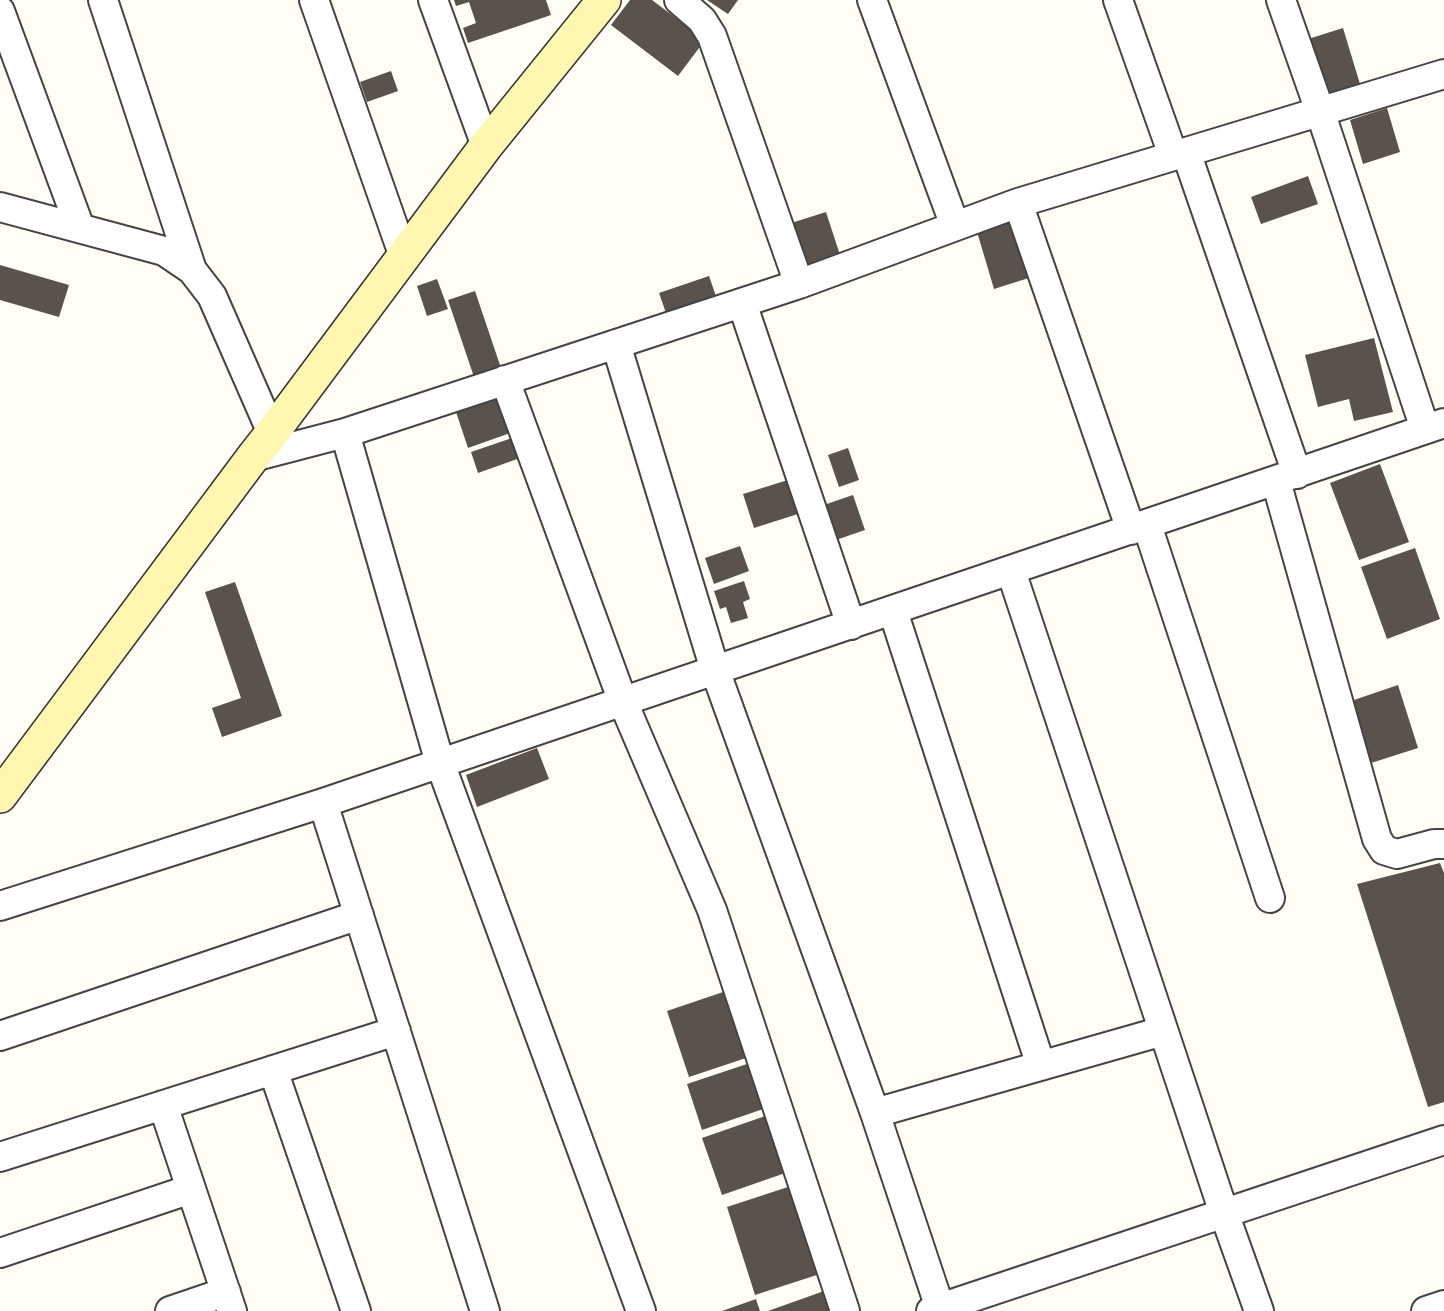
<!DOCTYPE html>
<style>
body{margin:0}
canvas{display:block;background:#fffdf5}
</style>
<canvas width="1444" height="1311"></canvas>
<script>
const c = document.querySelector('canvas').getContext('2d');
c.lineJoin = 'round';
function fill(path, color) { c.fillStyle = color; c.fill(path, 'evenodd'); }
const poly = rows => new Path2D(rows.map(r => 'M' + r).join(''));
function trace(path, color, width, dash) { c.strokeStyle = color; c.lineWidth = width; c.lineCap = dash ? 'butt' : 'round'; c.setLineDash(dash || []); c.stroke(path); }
fill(poly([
 [454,0,546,0,551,15,468,43,463,28,476,23,469,2,456,6],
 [630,0,652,0,705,40,678,76,611,25],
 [707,0,738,0,728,14],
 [1343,28,1360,84,1322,96,1305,40],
 [391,71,398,91,367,102,360,82],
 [1387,108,1400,152,1363,164,1350,120],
 [1308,176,1318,204,1261,224,1251,197],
 [826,212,840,255,802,268,788,224],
 [1016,212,1035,276,994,289,975,225],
 [0,265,69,285,59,317,0,300],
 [709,276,717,299,667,316,659,293],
 [437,279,448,309,427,316,417,286],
 [475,291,502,371,475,380,448,300],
 [1374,338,1393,412,1354,421,1349,399,1318,407,1305,355],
 [498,391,513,432,468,448,454,406],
 [512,438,520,458,478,473,471,452],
 [848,448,859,480,839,487,828,455],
 [1380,464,1409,542,1359,560,1330,483],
 [791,479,801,513,754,528,743,494],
 [853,495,865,530,830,542,818,507],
 [740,546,749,571,714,584,705,558],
 [1415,548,1440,619,1387,639,1361,567],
 [744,581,750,599,743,602,748,618,731,623,726,607,720,609,714,591],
 [235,582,282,716,222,737,212,708,241,698,205,592],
 [1398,685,1418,748,1371,763,1351,701],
 [537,748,549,779,477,807,466,775],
 [1440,863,1444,873,1444,1102,1428,1107,1357,884],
 [729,990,752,1056,689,1077,667,1011],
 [753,1062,769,1107,702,1130,687,1084],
 [771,1114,791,1171,722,1195,702,1138],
 [794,1185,823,1273,755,1295,727,1207],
 [824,1291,831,1311,768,1311],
 [756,1299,760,1311,722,1311]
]), '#5a524d');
const street = poly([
 [103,0,192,270],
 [314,0,404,257],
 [433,0,486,146],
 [679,0,702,20,712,36,799,284],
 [872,0,955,226],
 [1118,0,1173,155],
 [1281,0,1320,111,1425,429],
 [0,11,80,228],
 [1186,152,1297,474],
 [1018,203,1131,530],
 [0,207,164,251,192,270,212,296,272,433],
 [742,303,851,625],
 [616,344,715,670,875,1113,941,1311],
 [505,380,623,702,712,910,845,1311],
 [345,433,440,763,641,1311],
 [253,457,345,433,799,284,1018,203,1444,74],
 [1276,481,1377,839,1384,850,1397,854,1434,844,1444,844],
 [1147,525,1270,898],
 [1011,571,1224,1213,1259,1311],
 [893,611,1041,1066],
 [323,803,485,1311],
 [0,906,323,803,1444,423],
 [0,1036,359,915],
 [273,1070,356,1311],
 [163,1105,232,1311],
 [875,1113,1163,1031],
 [0,1157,396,1031],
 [0,1253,191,1189],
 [170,1311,226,1292],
 [931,1311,1444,1140],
 [1426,1311,1444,1305]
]);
const secondary = poly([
 [0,796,253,457,272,433,486,146,604,0]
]);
trace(street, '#444', 32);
trace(secondary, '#333', 36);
trace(street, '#fff', 28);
trace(secondary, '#fff6b0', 33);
</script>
